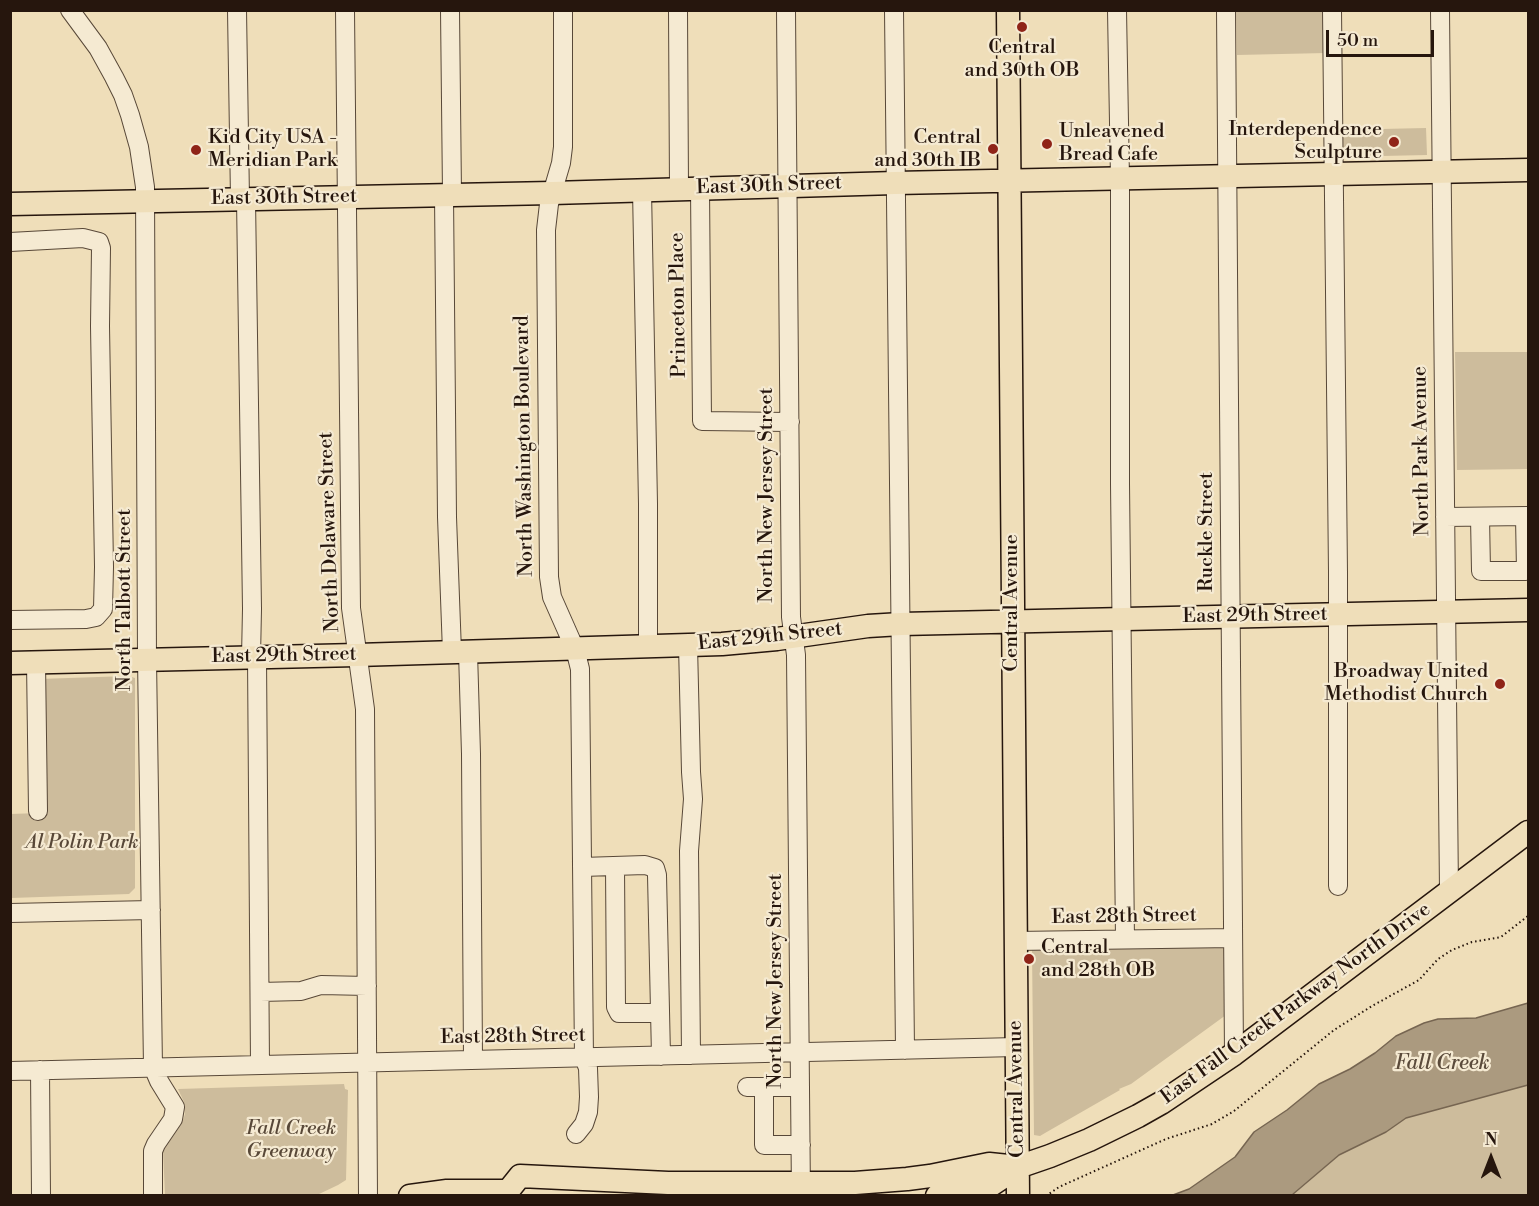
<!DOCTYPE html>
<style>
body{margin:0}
#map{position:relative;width:1539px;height:1206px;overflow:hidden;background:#efdeb9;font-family:"Libre Bodoni",serif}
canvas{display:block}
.frame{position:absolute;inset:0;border:12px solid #26160d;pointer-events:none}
.north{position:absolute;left:1461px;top:1128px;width:60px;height:60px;-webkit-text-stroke:4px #f5ead2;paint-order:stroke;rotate:0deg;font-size:16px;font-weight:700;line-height:24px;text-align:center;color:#26160d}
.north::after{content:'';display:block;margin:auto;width:21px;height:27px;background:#26160d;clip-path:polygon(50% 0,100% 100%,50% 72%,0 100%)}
.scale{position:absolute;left:1326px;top:30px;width:108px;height:27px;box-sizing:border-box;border:3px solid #26160d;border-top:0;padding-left:8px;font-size:18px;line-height:21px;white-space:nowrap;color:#26160d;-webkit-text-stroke:4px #f5ead2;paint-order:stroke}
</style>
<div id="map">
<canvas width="1539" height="1206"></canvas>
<div class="frame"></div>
<div class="north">N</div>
<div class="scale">50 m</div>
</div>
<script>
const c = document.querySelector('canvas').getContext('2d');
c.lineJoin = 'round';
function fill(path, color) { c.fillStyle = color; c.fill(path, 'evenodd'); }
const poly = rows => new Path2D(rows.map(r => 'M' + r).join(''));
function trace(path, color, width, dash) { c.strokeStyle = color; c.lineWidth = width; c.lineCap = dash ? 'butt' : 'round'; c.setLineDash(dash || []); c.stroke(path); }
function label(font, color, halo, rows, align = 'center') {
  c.font = font + ' "Libre Bodoni",serif'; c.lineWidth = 4.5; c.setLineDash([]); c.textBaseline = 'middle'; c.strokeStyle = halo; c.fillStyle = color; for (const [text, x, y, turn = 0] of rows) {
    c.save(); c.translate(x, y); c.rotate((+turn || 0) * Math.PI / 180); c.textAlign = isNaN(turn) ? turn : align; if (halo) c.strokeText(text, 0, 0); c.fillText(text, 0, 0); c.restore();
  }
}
fill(poly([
 [1236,11,1325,11,1326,53,1237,55],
 [1426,128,1427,155,1336,157,1336,130],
 [1455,352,1528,352,1528,469,1457,470],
 [128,676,135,678,135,888,129,894,11,898,10,814,40,813,39,679],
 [1223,947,1225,949,1226,1015,1131,1084,1119,1089,1120,1090,1045,1133,1040,1136,1034,1135,1032,950],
 [344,1084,345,1089,348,1090,346,1180,338,1185,317,1195,165,1195,163,1150,182,1123,185,1114,184,1102,178,1089],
 [1528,1085,1528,1195,1292,1196,1339,1155,1386,1132,1406,1118]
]), '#cdbc9c');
const water = poly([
 [1528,1003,1528,1085,1406,1118,1386,1132,1339,1155,1292,1195,1173,1195,1189,1189,1235,1157,1254,1132,1287,1110,1319,1084,1350,1069,1375,1053,1396,1036,1424,1023,1438,1019,1476,1018,1528,1003]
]);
fill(water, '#ab9a7f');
trace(water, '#766551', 1.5);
const minor = poly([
 [70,10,98,48,114,77,123,95,130,115,139,147,145,187,147,659,153,1067,159,1081,175,1107,173,1119,156,1144,153,1151,153,1196],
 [237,10,240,199],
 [345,10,351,608,365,709,368,1196],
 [450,10,452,194],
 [563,10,563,147,561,163,549,204,546,230,549,577,552,597,575,649,580,669,584,1058,588,1068,589,1097,588,1112,584,1124,576,1134],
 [678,10,679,189],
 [786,10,791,617,796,655,801,1196],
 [894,10,905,1050],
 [1117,10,1120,179,1120,484,1125,939],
 [1226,10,1234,1054],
 [1332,10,1338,573,1338,886],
 [1440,10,1449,891],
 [700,188,702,421,790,422],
 [642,190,648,504,648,646],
 [444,195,447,517,452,652],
 [246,199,252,609,251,657],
 [10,242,83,238,99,242,101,248,100,326,104,567,103,609,96,617,86,619,10,620],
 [1445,517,1528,516],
 [1480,517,1481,571,1526,571,1525,517],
 [688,645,691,772,693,799,689,851,691,1055],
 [468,652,471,754,473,1060],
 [257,657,260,1065],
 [36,662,38,811],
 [615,866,616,1007,619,1013,660,1013],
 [582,867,645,865,655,868,657,875,661,1056],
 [10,913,151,910],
 [1015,941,1233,938],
 [260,992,301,991,321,985,367,986],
 [40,1070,41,1196],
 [10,1071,1016,1047],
 [747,1087,800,1087],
 [764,1087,764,1145,801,1145]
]);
const major = poly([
 [1008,10,1018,1196],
 [10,204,552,193,895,183,1528,170],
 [10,663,357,655,722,644,777,639,868,626,901,624,1528,610],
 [508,1191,520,1176,668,1183,855,1183,907,1179,930,1176,989,1164,1018,1167],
 [410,1196,447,1191,508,1191],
 [937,1196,991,1185,1018,1167,1050,1156,1089,1140,1138,1116,1161,1103,1234,1054,1528,832]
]);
trace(minor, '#584838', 20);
trace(major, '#26160d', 25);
trace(poly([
 [1046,1196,1059,1187,1166,1139,1212,1124,1234,1111,1334,1030,1372,1006,1419,980,1438,959,1452,950,1472,942,1501,937,1528,916]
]), '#26160d', 2, [1.5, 3]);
trace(minor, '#f5ead2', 18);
trace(major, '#efdeb9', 22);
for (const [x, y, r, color] of [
 [1022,27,6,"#8f2418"],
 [1394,142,6,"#8f2418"],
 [1047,144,6,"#8f2418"],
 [993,149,6,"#8f2418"],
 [196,150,6,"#8f2418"],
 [1500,684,6,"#8f2418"],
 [1029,959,6,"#8f2418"]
]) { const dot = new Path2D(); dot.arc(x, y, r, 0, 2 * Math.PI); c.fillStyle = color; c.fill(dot); trace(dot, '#f5ead2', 2); }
label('20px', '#26160d', '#f5ead2', [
 ["Central",1022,48,"center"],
 ["and 30th OB",1022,71,"center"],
 ["Interdependence",1382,130],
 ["Sculpture",1382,153],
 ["Unleavened",1059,132,"left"],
 ["Bread Cafe",1059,155,"left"],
 ["Kid City USA -",208,138,"left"],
 ["Meridian Park",208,161,"left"],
 ["Central",981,138],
 ["and 30th IB",981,161],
 ["Broadway United",1488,672],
 ["Methodist Church",1488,695],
 ["Central",1041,948,"left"],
 ["and 28th OB",1041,971,"left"]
], 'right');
label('20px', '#26160d', '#f5ead2', [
 ["East 30th Street",769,186,-2],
 ["East 30th Street",284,198,-1],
 ["Princeton Place",679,305,-91],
 ["North Washington Boulevard",525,446,-91],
 ["North Park Avenue",1422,451,-91],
 ["North New Jersey Street",767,495,-90],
 ["North Delaware Street",330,532,-92],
 ["Ruckle Street",1207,532,-90],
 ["North Talbott Street",125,600,-90],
 ["Central Avenue",1012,603,-90],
 ["East 29th Street",1255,616,-1],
 ["East 29th Street",770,637,-6],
 ["East 29th Street",284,656,-1],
 ["East 28th Street",1124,917,-1],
 ["North New Jersey Street",776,981,-90],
 ["East Fall Creek Parkway North Drive",1296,1004,-36],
 ["East 28th Street",513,1037,-1],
 ["Central Avenue",1017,1089,-91]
]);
label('italic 20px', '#584838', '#f5ead2', [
 ["Al Polin Park",82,843],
 ["Fall Creek",291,1129],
 ["Greenway",291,1152]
]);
label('italic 21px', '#5b4b3b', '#f5ead2', [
 ["Fall Creek",1442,1064]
]);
</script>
